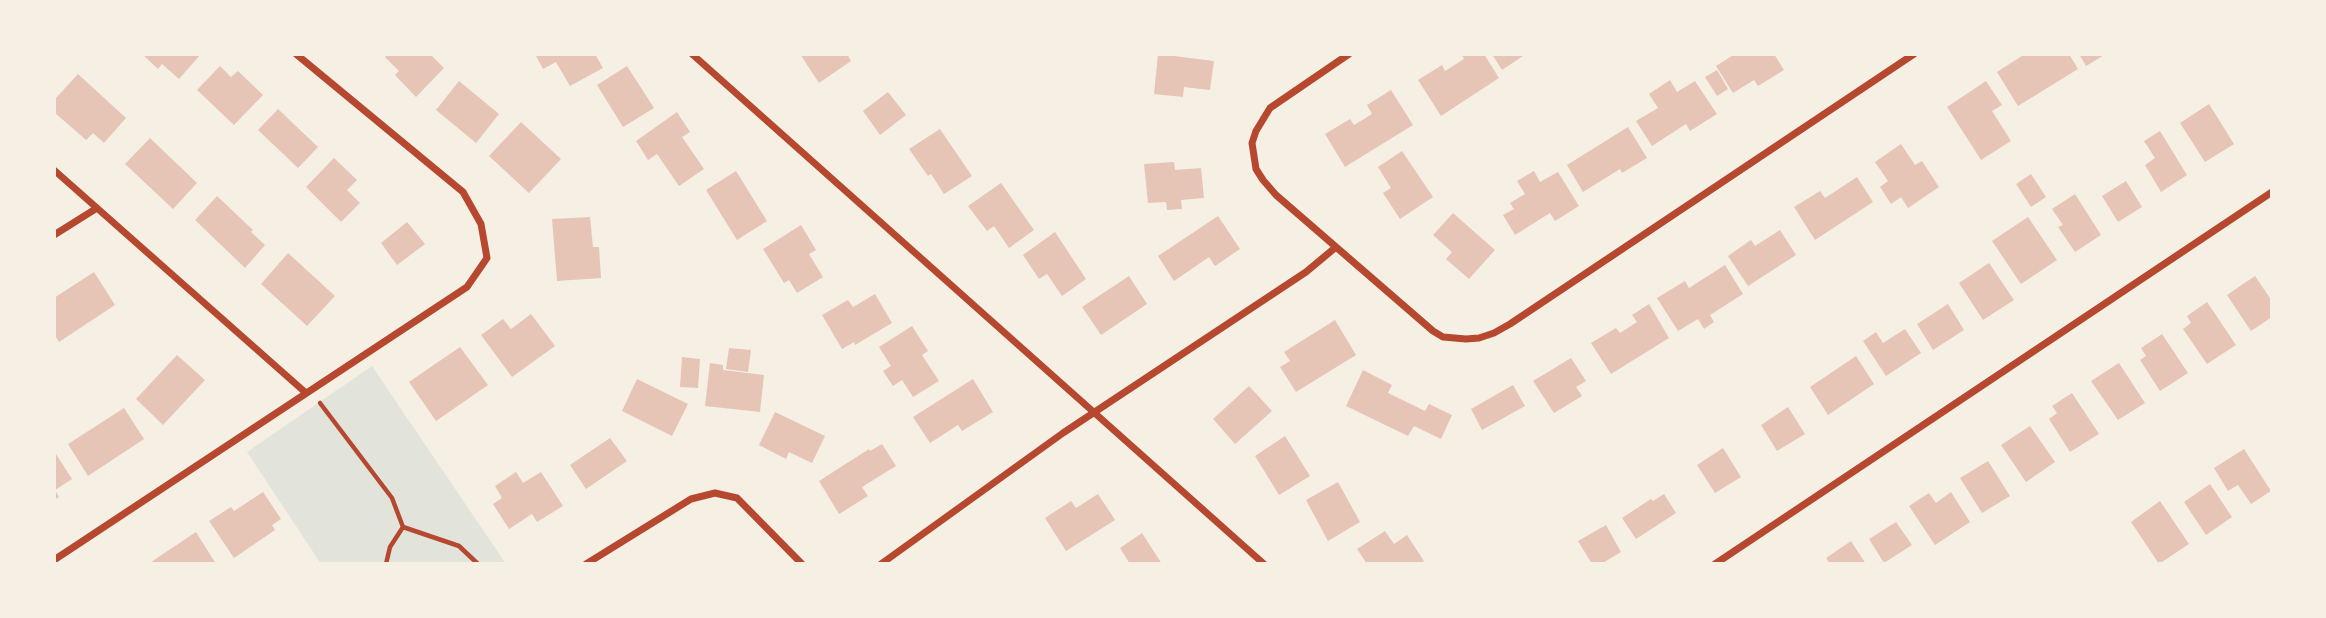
<!DOCTYPE html>
<style>
body{margin:0}
#map{position:relative;width:2326px;height:618px;overflow:hidden;background:#f6efe4;font-family:"IBM Plex Serif",serif}
canvas{display:block}
.frame{position:absolute;inset:0;border:56px solid #f6efe4;pointer-events:none}
</style>
<div id="map">
<canvas width="2326" height="618"></canvas>
<div class="frame"></div>
</div>
<script>
const c = document.querySelector('canvas').getContext('2d');
c.lineJoin = 'round';
function fill(path, color) { c.fillStyle = color; c.fill(path, 'evenodd'); }
const poly = rows => new Path2D(rows.map(r => 'M' + r).join(''));
function trace(path, color, width, dash) { c.strokeStyle = color; c.lineWidth = width; c.lineCap = dash ? 'butt' : 'round'; c.setLineDash(dash || []); c.stroke(path); }
fill(poly([
 [372,366,506,564,321,564,247,452]
]), '#e2e4dc');
fill(poly([
 [142,54,201,54,179,79,162,64,158,69],
 [388,54,430,54,444,68,416,97,395,75,399,71,385,57],
 [535,54,595,54,603,68,570,86,556,62,543,69],
 [800,54,847,54,851,61,819,83],
 [1158,54,1214,61,1210,90,1184,87,1183,97,1154,94],
 [1461,54,1484,54,1499,78,1441,116,1418,80,1442,65,1445,71,1464,59],
 [1492,54,1526,54,1502,70],
 [1735,54,1774,54,1784,70,1758,86,1754,80,1733,93,1716,66],
 [2025,54,2069,54,2078,69,2018,106,1997,72],
 [2079,54,2106,54,2086,66],
 [220,66,231,77,238,71,263,95,234,125,197,90],
 [627,66,654,108,623,127,597,85],
 [1717,70,1728,89,1717,96,1705,77],
 [78,74,126,118,104,143,93,133,86,140,54,112,54,100],
 [1670,80,1677,92,1695,81,1717,114,1690,131,1686,124,1652,146,1636,121,1658,108,1649,94],
 [459,81,499,114,476,143,436,110],
 [1986,81,2002,105,1992,111,2011,141,1981,160,1947,107],
 [1391,90,1413,125,1345,167,1325,134,1350,119,1354,125,1372,114,1367,105],
 [888,92,906,115,880,135,863,111],
 [2209,104,2234,144,2205,162,2180,123],
 [278,109,318,147,298,168,258,130],
 [677,112,690,132,682,137,704,169,679,186,657,154,648,160,636,141],
 [521,122,561,159,529,193,489,156],
 [1628,127,1647,158,1622,173,1620,169,1583,192,1567,165],
 [940,129,972,176,944,194,931,174,928,176,909,149],
 [2160,131,2187,175,2161,192,2145,165,2155,158,2144,141],
 [150,138,197,183,173,209,125,164],
 [1901,144,1915,165,1922,161,1939,187,1908,208,1901,197,1891,204,1880,187,1888,181,1875,162],
 [1402,151,1433,197,1400,219,1383,193,1391,188,1378,167],
 [334,158,357,180,347,190,360,203,341,222,306,187],
 [1174,162,1175,170,1201,168,1204,198,1181,200,1182,209,1167,210,1166,202,1148,203,1144,164],
 [736,171,767,221,737,240,706,190],
 [1534,171,1540,182,1558,172,1579,206,1555,221,1550,213,1515,235,1503,215,1514,209,1510,203,1525,194,1517,181],
 [2031,174,2046,197,2031,207,2016,184],
 [1857,177,1873,202,1815,240,1794,207,1820,191,1825,198],
 [2126,181,2142,207,2118,222,2102,196],
 [1001,183,1034,230,1009,248,994,226,987,231,968,206],
 [2075,194,2101,235,2075,252,2058,227,2063,225,2052,209],
 [217,196,253,230,251,232,265,245,245,268,195,220],
 [1453,213,1495,250,1469,279,1446,259,1452,252,1433,235],
 [1218,216,1240,249,1215,266,1209,257,1174,281,1158,256],
 [590,217,593,247,599,247,601,278,557,281,552,219],
 [2028,217,2057,260,2021,284,1992,241],
 [407,222,425,244,397,265,381,243],
 [801,225,816,250,809,254,823,277,797,293,789,280,784,283,763,249],
 [1780,230,1796,255,1748,286,1728,256,1751,240,1755,246],
 [1055,232,1086,279,1062,296,1047,274,1039,279,1023,255],
 [288,253,335,296,307,326,261,284],
 [1989,263,2014,300,1983,320,1959,283],
 [1725,265,1743,294,1710,315,1714,322,1704,329,1698,319,1678,331,1657,298,1685,281,1689,288],
 [94,272,115,305,59,342,54,334,54,298],
 [1129,276,1147,304,1101,335,1082,307],
 [2255,276,2272,301,2272,317,2251,331,2227,295],
 [875,294,892,323,855,345,854,342,842,349,822,315,848,300,853,307],
 [2207,302,2236,345,2207,364,2183,329,2191,323,2187,316],
 [1649,304,1669,338,1611,374,1591,343,1616,328,1620,333,1637,322,1632,315],
 [1948,304,1964,330,1933,350,1917,324],
 [531,314,555,346,512,377,481,335,503,319,511,329],
 [1335,320,1356,355,1296,392,1280,367,1290,361,1284,352],
 [912,326,928,351,922,355,939,381,913,397,902,380,893,386,883,371,891,366,879,347],
 [1905,329,1921,353,1886,376,1863,341,1876,332,1883,343],
 [2162,334,2188,373,2160,391,2140,360,2146,356,2141,348],
 [460,347,488,385,436,421,409,382],
 [729,348,751,350,748,372,726,369],
 [177,355,205,380,163,425,136,399],
 [1856,356,1874,384,1828,415,1810,387],
 [682,357,700,359,698,388,680,387],
 [1571,358,1586,381,1576,387,1582,396,1554,413,1533,381],
 [710,363,723,365,723,370,764,375,760,412,705,406],
 [2119,363,2145,403,2118,420,2091,381],
 [1363,370,1392,385,1388,393,1425,411,1429,404,1452,415,1441,439,1414,426,1408,436,1346,406],
 [637,379,688,404,672,436,622,411],
 [973,379,993,412,962,431,958,425,930,443,913,417],
 [1513,385,1525,406,1482,430,1471,409],
 [1249,386,1272,411,1235,444,1213,419],
 [2072,393,2099,434,2070,452,2049,419,2057,413,2052,406],
 [1788,407,1805,434,1777,451,1761,425],
 [124,408,144,439,88,476,68,444],
 [775,412,825,436,812,463,789,452,786,459,759,445],
 [2030,426,2055,462,2026,482,2001,445],
 [1285,436,1310,476,1279,495,1255,456],
 [610,438,627,461,586,489,570,465],
 [882,444,896,466,862,487,868,496,839,514,819,481,869,449,870,451],
 [1723,448,1741,477,1715,493,1697,465],
 [2244,449,2271,491,2251,504,2238,485,2228,491,2214,468],
 [54,451,72,479,55,490,59,497,54,500],
 [1988,461,2010,496,1982,513,1960,478],
 [516,472,523,483,541,472,563,506,537,522,532,514,509,529,493,504,502,498,495,486],
 [1338,482,1360,522,1328,541,1306,500],
 [2210,484,2232,517,2206,535,2184,502],
 [263,492,281,519,272,525,275,530,234,558,209,521,231,507,234,511],
 [1951,492,1970,522,1935,545,1909,506,1929,493,1936,503],
 [1098,494,1115,520,1066,551,1045,518,1071,501,1076,508],
 [1664,494,1676,513,1636,539,1622,518,1651,499,1653,501],
 [2160,501,2189,544,2159,564,2131,522],
 [1896,522,1912,545,1884,563,1869,539],
 [1606,525,1621,552,1601,564,1592,564,1578,541],
 [1385,531,1394,544,1407,535,1424,561,1420,564,1367,564,1357,549],
 [196,532,216,564,148,564],
 [1142,533,1162,564,1130,564,1120,548],
 [1851,541,1866,564,1830,564,1826,558]
]), '#e6c5b7');
trace(poly([
 [320,403,392,498,403,527,459,546,478,564],
 [386,564,390,547,403,527]
]), '#b5482f', 4.5);
trace(poly([
 [692,54,1264,564],
 [1349,54,1270,108,1256,131,1252,143,1256,169,1263,180,1276,195,1433,331,1443,337,1466,339,1479,338,1494,333,1510,324,1914,54],
 [54,170,306,393],
 [54,235,97,208],
 [54,560,467,287,487,258,481,224,463,192,296,54],
 [586,564,691,499,715,493,737,498,802,564],
 [881,564,1063,433,1306,272,1336,247],
 [1715,564,2272,192]
]), '#b5482f', 7);
</script>
